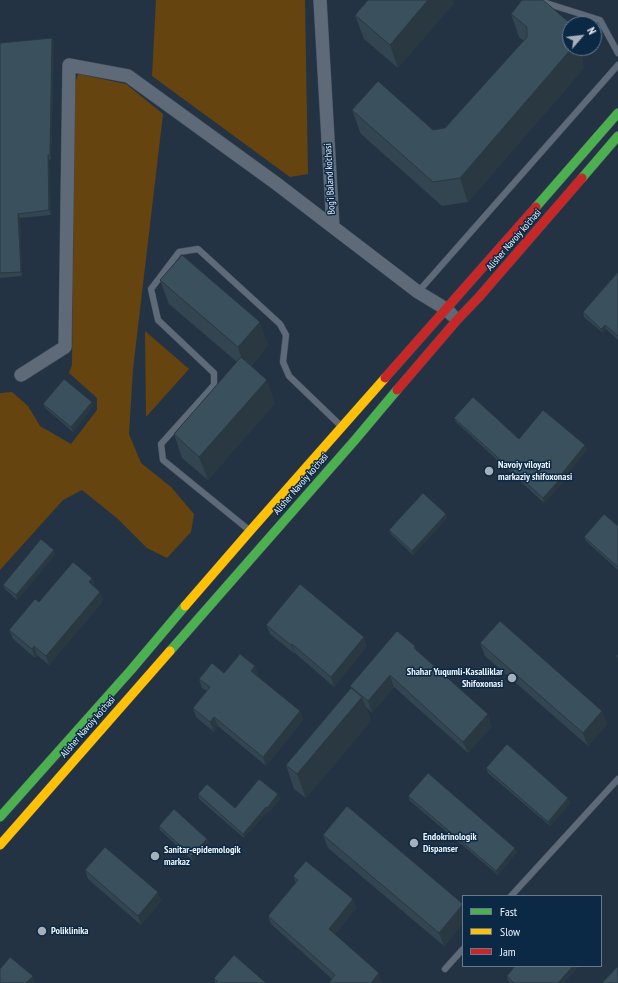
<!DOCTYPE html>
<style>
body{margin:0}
#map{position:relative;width:618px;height:983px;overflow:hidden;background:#233343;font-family:"PT Sans Narrow",sans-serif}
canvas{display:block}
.legend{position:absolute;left:462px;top:895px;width:140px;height:72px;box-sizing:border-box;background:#0b2945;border:1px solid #657a8e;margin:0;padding:5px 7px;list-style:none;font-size:12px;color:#edf4fb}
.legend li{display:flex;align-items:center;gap:8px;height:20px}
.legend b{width:20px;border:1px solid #657a8e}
.north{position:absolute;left:562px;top:16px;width:40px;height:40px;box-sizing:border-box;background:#0b2945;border:1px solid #657a8e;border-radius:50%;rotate:62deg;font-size:11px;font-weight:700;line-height:16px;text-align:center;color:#edf4fb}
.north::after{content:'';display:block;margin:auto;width:14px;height:18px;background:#a6b0bb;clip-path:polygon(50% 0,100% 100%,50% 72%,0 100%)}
</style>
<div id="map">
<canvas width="618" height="983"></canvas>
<ul class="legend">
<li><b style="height:5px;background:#4caf50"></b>Fast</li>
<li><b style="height:5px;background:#ffc107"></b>Slow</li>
<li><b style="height:5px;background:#c62828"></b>Jam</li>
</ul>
<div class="north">N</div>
</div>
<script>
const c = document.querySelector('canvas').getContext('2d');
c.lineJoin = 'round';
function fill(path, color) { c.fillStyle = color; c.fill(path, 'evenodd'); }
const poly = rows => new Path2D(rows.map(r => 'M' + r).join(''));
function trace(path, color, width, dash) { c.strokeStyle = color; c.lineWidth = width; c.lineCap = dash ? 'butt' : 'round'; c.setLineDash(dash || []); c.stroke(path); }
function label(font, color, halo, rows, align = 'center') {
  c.font = font + ' "PT Sans Narrow",sans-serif'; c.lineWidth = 3; c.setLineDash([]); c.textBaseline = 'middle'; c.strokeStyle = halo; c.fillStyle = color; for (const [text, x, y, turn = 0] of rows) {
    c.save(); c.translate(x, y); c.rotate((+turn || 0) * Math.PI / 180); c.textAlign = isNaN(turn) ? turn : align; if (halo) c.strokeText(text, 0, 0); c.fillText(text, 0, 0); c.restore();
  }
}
fill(poly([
 [156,0,305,0,308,174,290,177,152,76],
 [78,74,126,84,163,114,133,369,129,434,141,463,171,487,194,514,191,532,167,558,147,548,118,519,82,490,63,500,0,570,0,393,12,392,28,406,40,426,71,444,97,410,97,398,69,373,72,365,75,84],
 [145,331,189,369,146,417]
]), '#664410');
const lane = poly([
 [536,0,600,20,618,53],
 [418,292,618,65],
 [249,530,163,460,161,444,214,385,214,373,158,320,151,289,179,252,198,249,280,324,286,335,283,362,289,376,341,426],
 [511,896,618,779],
 [445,969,463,949]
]);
const street = poly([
 [320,0,333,227,418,292,446,309,452,315],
 [21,375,65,347,69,65,128,76,277,184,333,227]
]);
const fast = poly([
 [582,178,618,136],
 [536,207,618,113],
 [170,651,355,440,397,390],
 [0,817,131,670,185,606]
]);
const slow = poly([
 [185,606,250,531,385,378],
 [0,845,170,651]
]);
const jam = poly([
 [385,378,536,207],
 [397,390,457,320,479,297,582,178]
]);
trace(lane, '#434e5a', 7);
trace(street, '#434e5a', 14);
trace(fast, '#434e5a', 10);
trace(slow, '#434e5a', 10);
trace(jam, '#434e5a', 10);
trace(lane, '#5e6a78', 6);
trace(street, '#5e6a78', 13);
trace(fast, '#4caf50', 9);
trace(slow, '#ffc107', 9);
trace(jam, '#c62828', 9);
fill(poly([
 [368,0,453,0,454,3,398,68,364,39,355,15],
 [511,14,584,68,468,202,442,206,361,134,352,110,433,130,445,128,524,41,519,37],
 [0,43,54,43,51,159,49,160,51,215,20,218,22,276,0,278],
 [618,272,618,340,606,329,603,333,584,317,583,312],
 [160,280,268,345,251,366,275,403,208,480,182,458,174,434,237,362,169,304],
 [43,404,93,406,73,432,45,408],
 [454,418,519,439,585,445,587,450,562,480,563,482,544,503,456,422],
 [446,514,447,518,413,555,391,534,389,530],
 [618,526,618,570,586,541,584,537],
 [56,554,17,600,5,589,3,585],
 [92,578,95,587,100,592,103,601,49,665,37,655,35,658,13,639,9,630],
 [266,625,367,646,334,687,295,653,295,654,270,634],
 [480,643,602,711,607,724,588,746,485,656],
 [415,646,416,650,492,726,468,753,394,687,372,713,366,707,371,721,306,798,294,789,286,765,351,688,350,686],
 [255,666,258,675,257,676,300,711,303,720,266,766,218,726,214,732,196,717,193,708,207,691,202,688,199,679],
 [486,768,568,798,570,803,550,826,488,773],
 [198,794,235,808,280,799,269,812,268,811,244,838,199,799],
 [408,796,517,852,498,875,410,801],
 [159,826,207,839,209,844,193,861,160,830],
 [323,835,463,904,463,923,444,946,328,848],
 [85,870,158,892,161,901,141,925,88,879],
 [293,876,353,899,356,908,335,934,382,982,381,983,329,983,332,979,271,924,268,916,296,883],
 [579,966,563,983,511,983,508,981,507,976],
 [214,978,266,983,215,983]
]), '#334550');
fill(poly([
 [428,0,453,0,454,3,398,68,390,45],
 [52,38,54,43,51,159,50,155],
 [572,48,581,48,584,68,468,202,460,178],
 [48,155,49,160,51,215,49,210],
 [18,214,20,218,22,276,21,272],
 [260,322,268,345,246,371,238,347],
 [605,325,606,329,603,333,601,329],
 [267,380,275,403,208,480,199,457],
 [92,402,93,406,73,432,71,427],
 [585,445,587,450,562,480,563,482,544,503,543,498],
 [446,514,447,518,413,555,412,551],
 [54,550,56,554,17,600,16,595],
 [92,578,95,587,89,582],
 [100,592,103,601,49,665,46,656],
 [364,637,367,646,334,687,331,677],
 [292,644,295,653,295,654,291,645],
 [34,646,37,655,35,658,32,649],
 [255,666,258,675,254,680,251,671],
 [390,675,394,687,372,713,368,701],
 [362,697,371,721,306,798,297,774],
 [300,711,303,720,266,766,263,757],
 [602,711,607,724,588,746,583,733],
 [488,714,492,726,468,753,463,742],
 [214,717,218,726,214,732,210,722],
 [278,794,280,799,269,812,267,808],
 [568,798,570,803,550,826,548,822],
 [266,807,268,811,244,838,243,834],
 [207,839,209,844,193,861,191,856],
 [515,848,517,852,498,875,496,871],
 [158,892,161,901,141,925,138,916],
 [353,899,356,908,332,937,329,929],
 [463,904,463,923,444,946,439,933],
 [573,966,579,966,563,983,558,983],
 [379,973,382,982,381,983,371,983],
 [33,976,35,983,26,983]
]), '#293841');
const building = poly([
 [368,0,428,0,390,45,355,15,368,0],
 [522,0,543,0,571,24,570,24,570,48,572,48,460,178,433,182,352,110,378,81,433,130,445,128,527,37,527,27,511,14,522,0],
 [52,38,50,155,48,155,49,210,18,214,21,272,0,273,0,43,52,38],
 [182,255,260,322,238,347,160,280,182,255],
 [618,272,618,336,605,325,601,329,583,312,618,272],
 [241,357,267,380,199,457,174,434,241,357],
 [64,379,92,402,71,427,43,404,64,379],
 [473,397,519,439,543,410,585,445,560,476,561,478,543,498,454,418,473,397],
 [423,493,446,514,412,551,389,530,423,493],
 [604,514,618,526,618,567,584,537,604,514],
 [41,539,54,550,16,595,3,585,41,539],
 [73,562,92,578,89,582,100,592,46,656,34,646,32,649,9,630,35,599,39,602,73,562],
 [300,584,364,637,331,677,292,644,291,645,266,625,300,584],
 [500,621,602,711,583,733,480,643,500,621],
 [397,631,415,646,414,648,488,714,463,742,390,675,368,701,350,686,397,631],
 [240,654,255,666,251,671,300,711,263,757,214,717,210,722,193,708,210,687,199,679,212,663,224,673,240,654],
 [618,654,618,659,616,656,618,654],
 [351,688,362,697,297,774,286,765,351,688],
 [507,744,568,798,548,822,486,768,507,744],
 [428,773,515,848,496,871,408,796,428,773],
 [259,779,278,794,267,808,266,807,243,834,198,794,207,784,235,808,259,779],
 [347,806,463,904,439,933,323,835,347,806],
 [174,809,207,839,191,856,159,826,174,809],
 [105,847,158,892,138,916,85,870,105,847],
 [306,861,353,899,329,929,379,973,371,983,329,983,335,975,268,916,298,880,293,876,306,861],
 [234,955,266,983,219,983,214,978,234,955],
 [10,957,33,976,26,983,0,983,0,969,10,957],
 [515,966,573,966,558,983,514,983,507,976,515,966],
 [617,967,618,968,618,983,602,983,617,967]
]);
fill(building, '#3b505d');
trace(building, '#293841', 1);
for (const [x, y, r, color] of [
 [489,471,5,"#a6b0bb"],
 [512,678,5,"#a6b0bb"],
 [414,843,5,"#a6b0bb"],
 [155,856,5,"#a6b0bb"],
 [42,931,5,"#a6b0bb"]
]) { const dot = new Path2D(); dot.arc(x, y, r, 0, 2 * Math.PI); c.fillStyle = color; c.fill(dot); trace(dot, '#0b2945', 1.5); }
label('10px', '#edf4fb', '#0b2945', [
 ["Bog'i Baland ko'chasi",330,179,-93],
 ["Alisher Navoiy ko'chasi",514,240,-49],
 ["Alisher Navoiy ko'chasi",301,484,-49],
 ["Alisher Navoiy ko'chasi",88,727,-49]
]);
label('bold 10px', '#edf4fb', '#0b2945', [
 ["Navoiy viloyati",498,465],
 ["markaziy shifoxonasi",498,477],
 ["Shahar Yuqumli-Kasalliklar",503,672,"right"],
 ["Shifoxonasi",503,684,"right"],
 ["Endokrinologik",423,837],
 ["Dispanser",423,849],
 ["Sanitar-epidemologik",164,850],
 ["markaz",164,862],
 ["Poliklinika",51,931]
], 'left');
</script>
